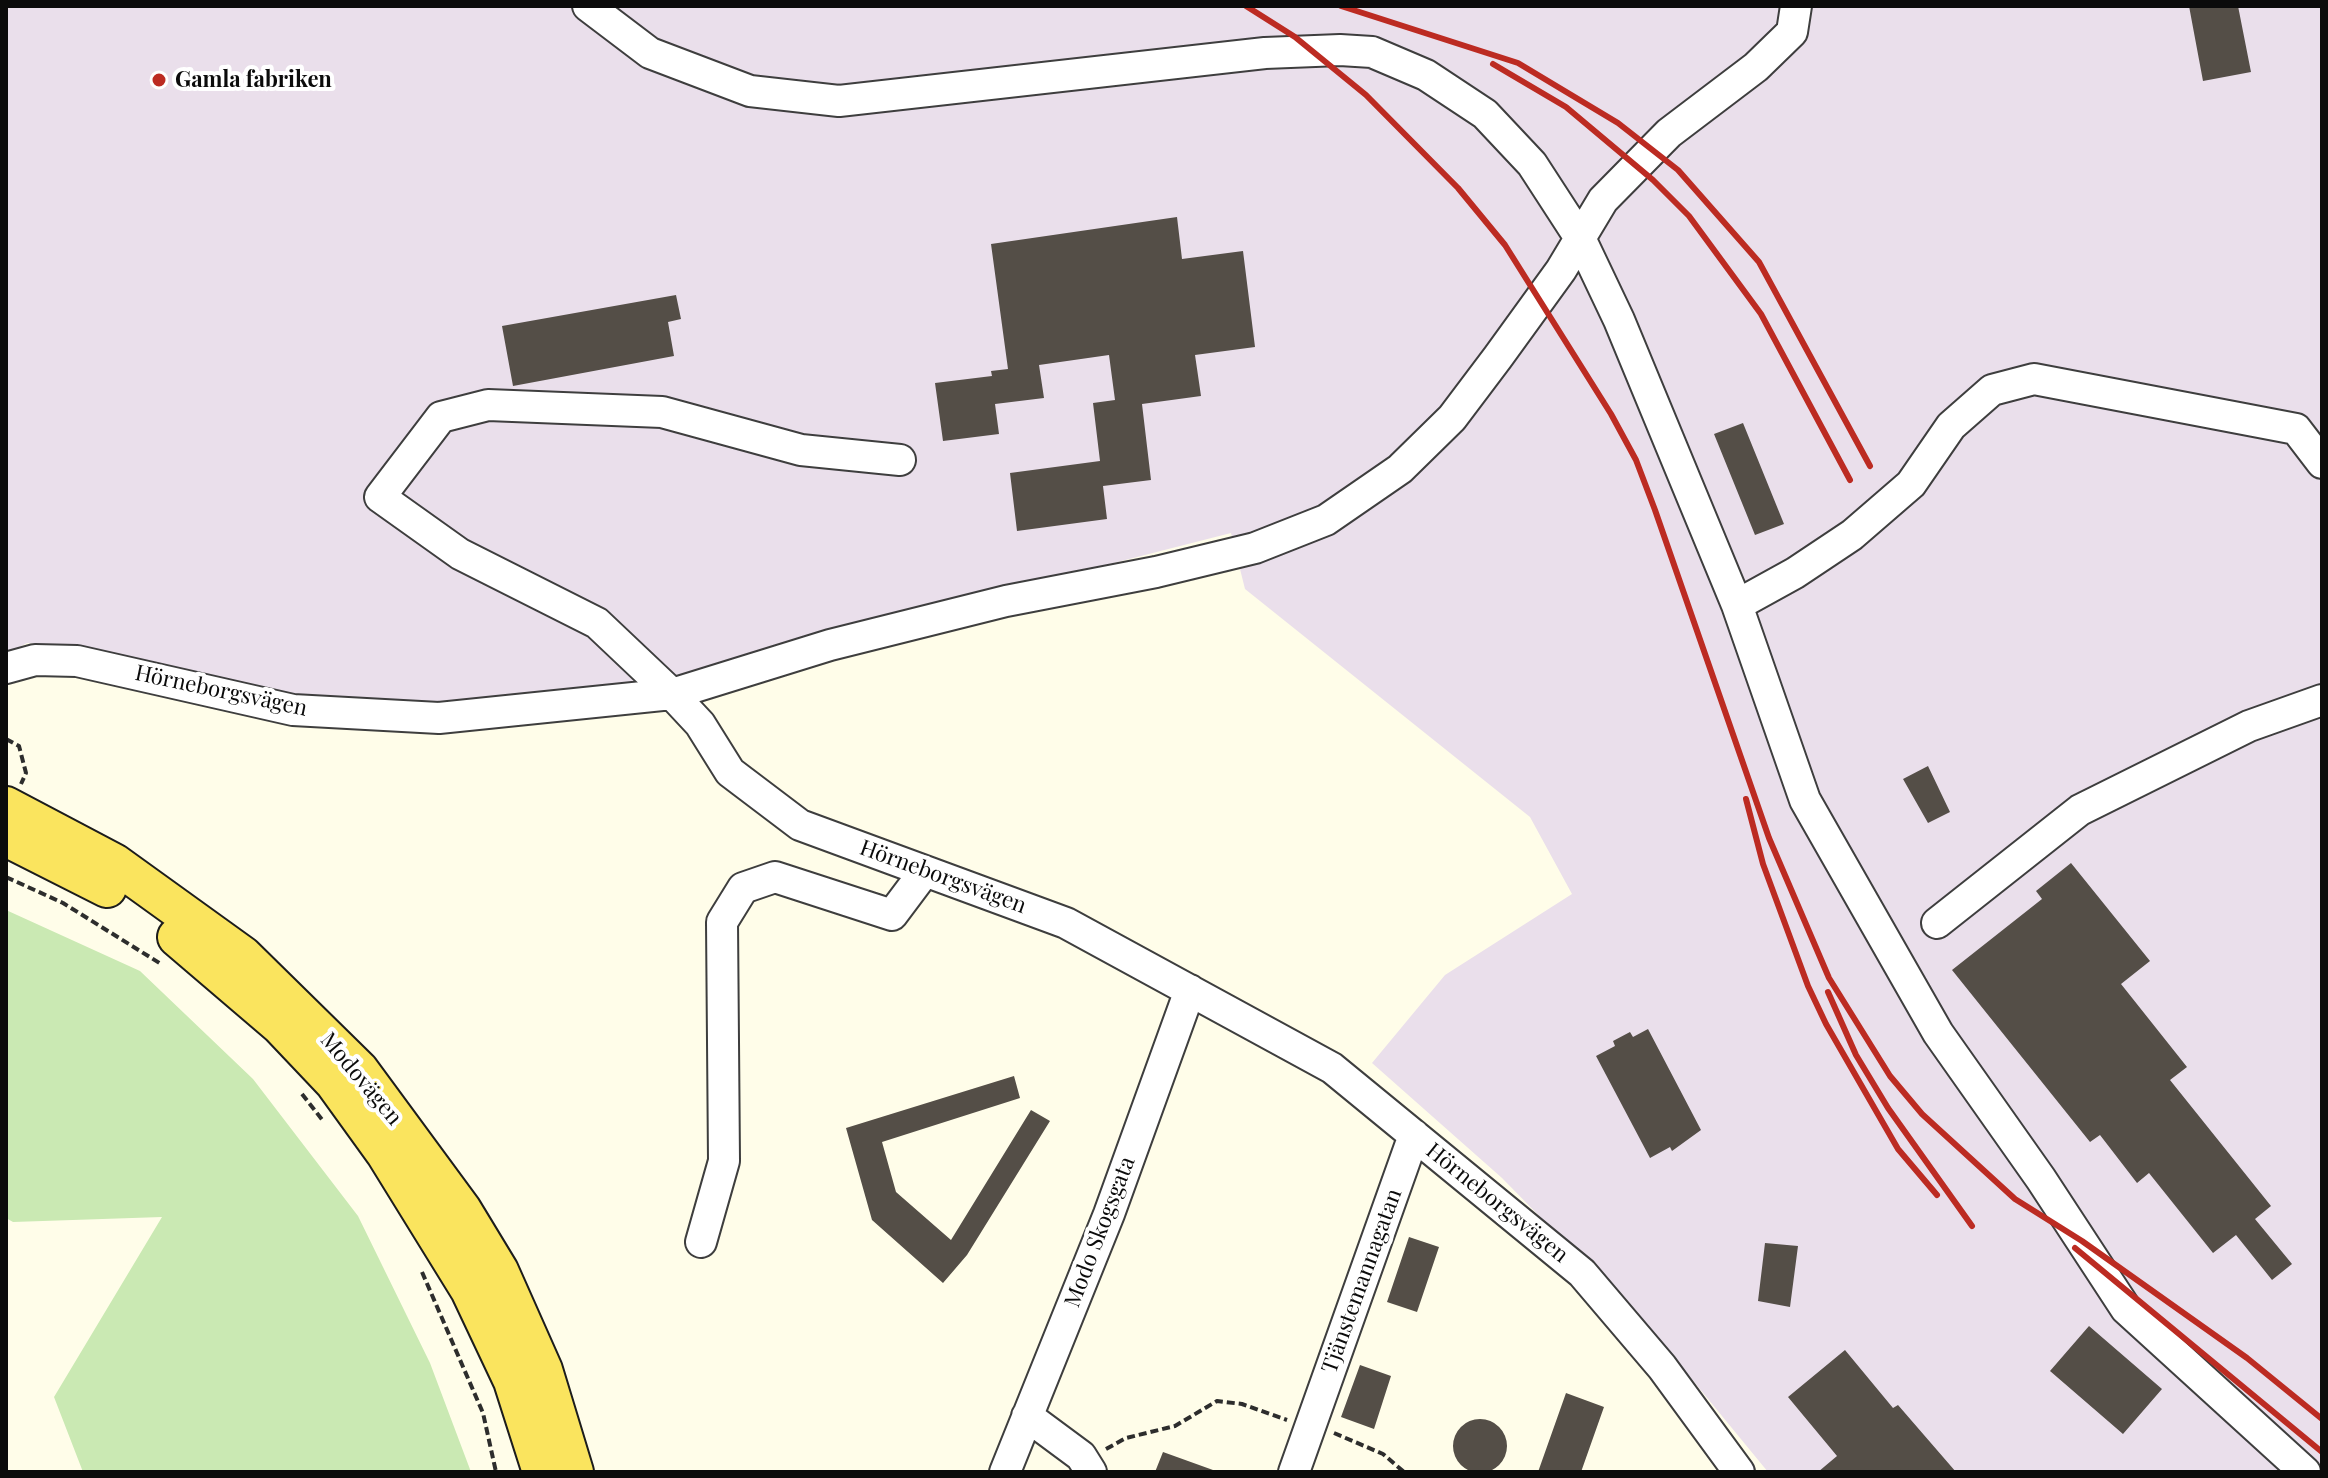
<!DOCTYPE html>
<meta charset="utf-8">
<style>
body{margin:0}
#map{position:relative;width:2328px;height:1478px;overflow:hidden;background:#fffde9;font-family:"Playfair Display",serif}
canvas{display:block}
.frame{position:absolute;inset:0;border:8px solid #0b0b0b;pointer-events:none}
</style>
<div id="map">
<canvas width="2328" height="1478"></canvas>
<div class="frame"></div>
</div>
<script>
const c = document.querySelector('canvas').getContext('2d');
c.lineJoin = 'round';
function fill(path, color) { c.fillStyle = color; c.fill(path, 'evenodd'); }
const poly = rows => new Path2D(rows.map(r => 'M' + r).join(''));
function trace(path, color, width, dash) { c.strokeStyle = color; c.lineWidth = width; c.lineCap = dash ? 'butt' : 'round'; c.setLineDash(dash || []); c.stroke(path); }
function label(font, color, halo, rows, align = 'center') {
  c.font = font + ' "Playfair Display",serif'; c.lineWidth = 8; c.setLineDash([]); c.textBaseline = 'middle'; c.strokeStyle = halo; c.fillStyle = color; for (const [text, x, y, turn = 0] of rows) {
    c.save(); c.translate(x, y); c.rotate((+turn || 0) * Math.PI / 180); c.textAlign = isNaN(turn) ? turn : align; if (halo) c.strokeText(text, 0, 0); c.fillText(text, 0, 0); c.restore();
  }
}
fill(poly([
 [6,6,2322,6,2322,1472,1768,1472,1653,1332,1502,1178,1372,1063,1445,975,1572,894,1530,817,1245,589,1231,533,816,639,657,688,440,707,294,694,89,650,27,643,6,654]
]), '#eadfeb');
fill(poly([
 [6,910,140,971,253,1079,358,1216,430,1363,471,1472,83,1472,54,1397,162,1217,13,1222,6,1218]
]), '#cae9b3');
fill(poly([
 [2189,6,2238,6,2251,72,2203,81],
 [1177,217,1182,259,1243,251,1255,347,1195,355,1201,396,1142,404,1151,480,1103,486,1107,519,1017,531,1010,473,1100,461,1093,403,1115,400,1109,355,1039,365,1044,398,995,404,999,434,943,441,935,383,992,376,991,371,1008,369,991,244],
 [676,295,681,319,668,322,674,356,513,386,502,326],
 [1743,423,1784,524,1755,535,1714,434],
 [1928,766,1950,812,1928,823,1903,779],
 [2071,863,2150,961,2121,984,2187,1067,2170,1080,2271,1206,2255,1219,2292,1264,2272,1280,2236,1235,2213,1253,2149,1173,2137,1183,2100,1135,2090,1142,1952,970,2042,899,2036,891],
 [1648,1029,1701,1130,1672,1151,1670,1147,1650,1158,1596,1056,1615,1046,1613,1041,1630,1032,1633,1037],
 [1014,1076,1020,1098,882,1142,896,1192,951,1240,1031,1110,1050,1121,967,1255,943,1283,872,1220,846,1128],
 [1409,1237,1439,1247,1417,1312,1387,1302],
 [1765,1243,1798,1246,1790,1307,1758,1301],
 [2089,1326,2162,1389,2123,1434,2050,1371],
 [1845,1350,1893,1408,1898,1405,1956,1472,1818,1472,1837,1456,1788,1397],
 [1360,1365,1391,1376,1374,1429,1341,1417],
 [1566,1393,1604,1407,1581,1472,1538,1472],
 '1453 1446a27 27 0 1 1 54 0a27 27 0 1 1-54 0Z',
 [1163,1452,1213,1470,1213,1472,1155,1472]
]), '#544e47');
const minor = poly([
 [588,6,650,53,750,91,839,101,1265,53,1340,50,1372,52,1426,75,1485,114,1532,164,1580,238,1619,320,1737,605,1805,800,1938,1033,2041,1179,2126,1309,2305,1472],
 [900,460,801,450,662,412,488,405,441,417,380,497,460,554,597,623,672,694,830,645,1006,601,1156,572,1255,548,1326,520,1400,469,1452,418,1498,357,1561,270,1603,200,1669,133,1756,67,1792,32,1796,6],
 [1737,605,1795,573,1852,535,1911,484,1951,426,1992,390,2034,379,2296,429,2322,463],
 [6,668,35,660,77,661,293,710,439,718,672,694,700,724,730,772,800,825,1066,923,1332,1068,1582,1273,1662,1367,1739,1472],
 [1937,923,2080,810,2249,726,2322,700],
 [701,1242,724,1161,722,922,743,888,775,877,892,915,925,871],
 [1027,1416,1081,1456,1091,1472],
 [1005,1472,1109,1214,1190,990],
 [1294,1472,1414,1135]
]);
const major = poly([
 [6,806,114,863,243,956,359,1070,462,1210,499,1271,543,1370,574,1472],
 [6,837,107,888],
 [177,937,280,1025,334,1082,386,1154,470,1290,513,1381,542,1472]
]);
trace(minor, '#3e3e3e', 34);
trace(major, '#1c1c1c', 42);
trace(poly([
 [6,739,19,746,26,773,21,784],
 [6,877,63,903,161,964],
 [302,1094,324,1122],
 [422,1272,483,1413,496,1472],
 [1334,1433,1383,1454,1404,1472],
 [1106,1449,1126,1438,1175,1426,1217,1401,1242,1404,1287,1420]
]), '#2d2d2d', 4, [8, 4]);
trace(minor, '#fff', 30);
trace(major, '#fae45e', 38);
trace(poly([
 [1246,6,1295,37,1366,95,1458,188,1505,245,1611,414,1636,460,1655,510,1769,838,1829,978,1890,1076,1922,1114,2015,1199,2082,1241,2247,1358,2322,1419],
 [1341,6,1518,63,1618,123,1678,170,1759,262,1870,466],
 [1493,64,1566,107,1653,180,1689,216,1761,314,1850,480],
 [1746,799,1763,864,1808,986,1826,1024,1898,1149,1937,1195],
 [1828,992,1856,1055,1888,1108,1972,1226],
 [2075,1248,2322,1452]
]), '#bc2b22', 6);
for (const [x, y, r, color] of [
 [159,80,8,"#bc2b22"]
]) { const dot = new Path2D(); dot.arc(x, y, r, 0, 2 * Math.PI); c.fillStyle = color; c.fill(dot); trace(dot, '#fff', 3); }
label('bold 22px', '#0b0b0b', '#fff', [
 ["Gamla fabriken",175,80]
], 'left');
label('22px', '#0b0b0b', '#fff', [
 ["Hörneborgsvägen",221,691,12],
 ["Hörneborgsvägen",943,877,20],
 ["Modovägen",361,1079,50],
 ["Hörneborgsvägen",1497,1203,39],
 ["Modo Skogsgata",1100,1232,-69],
 ["Tjänstemannagatan",1362,1281,-70]
]);
</script>
